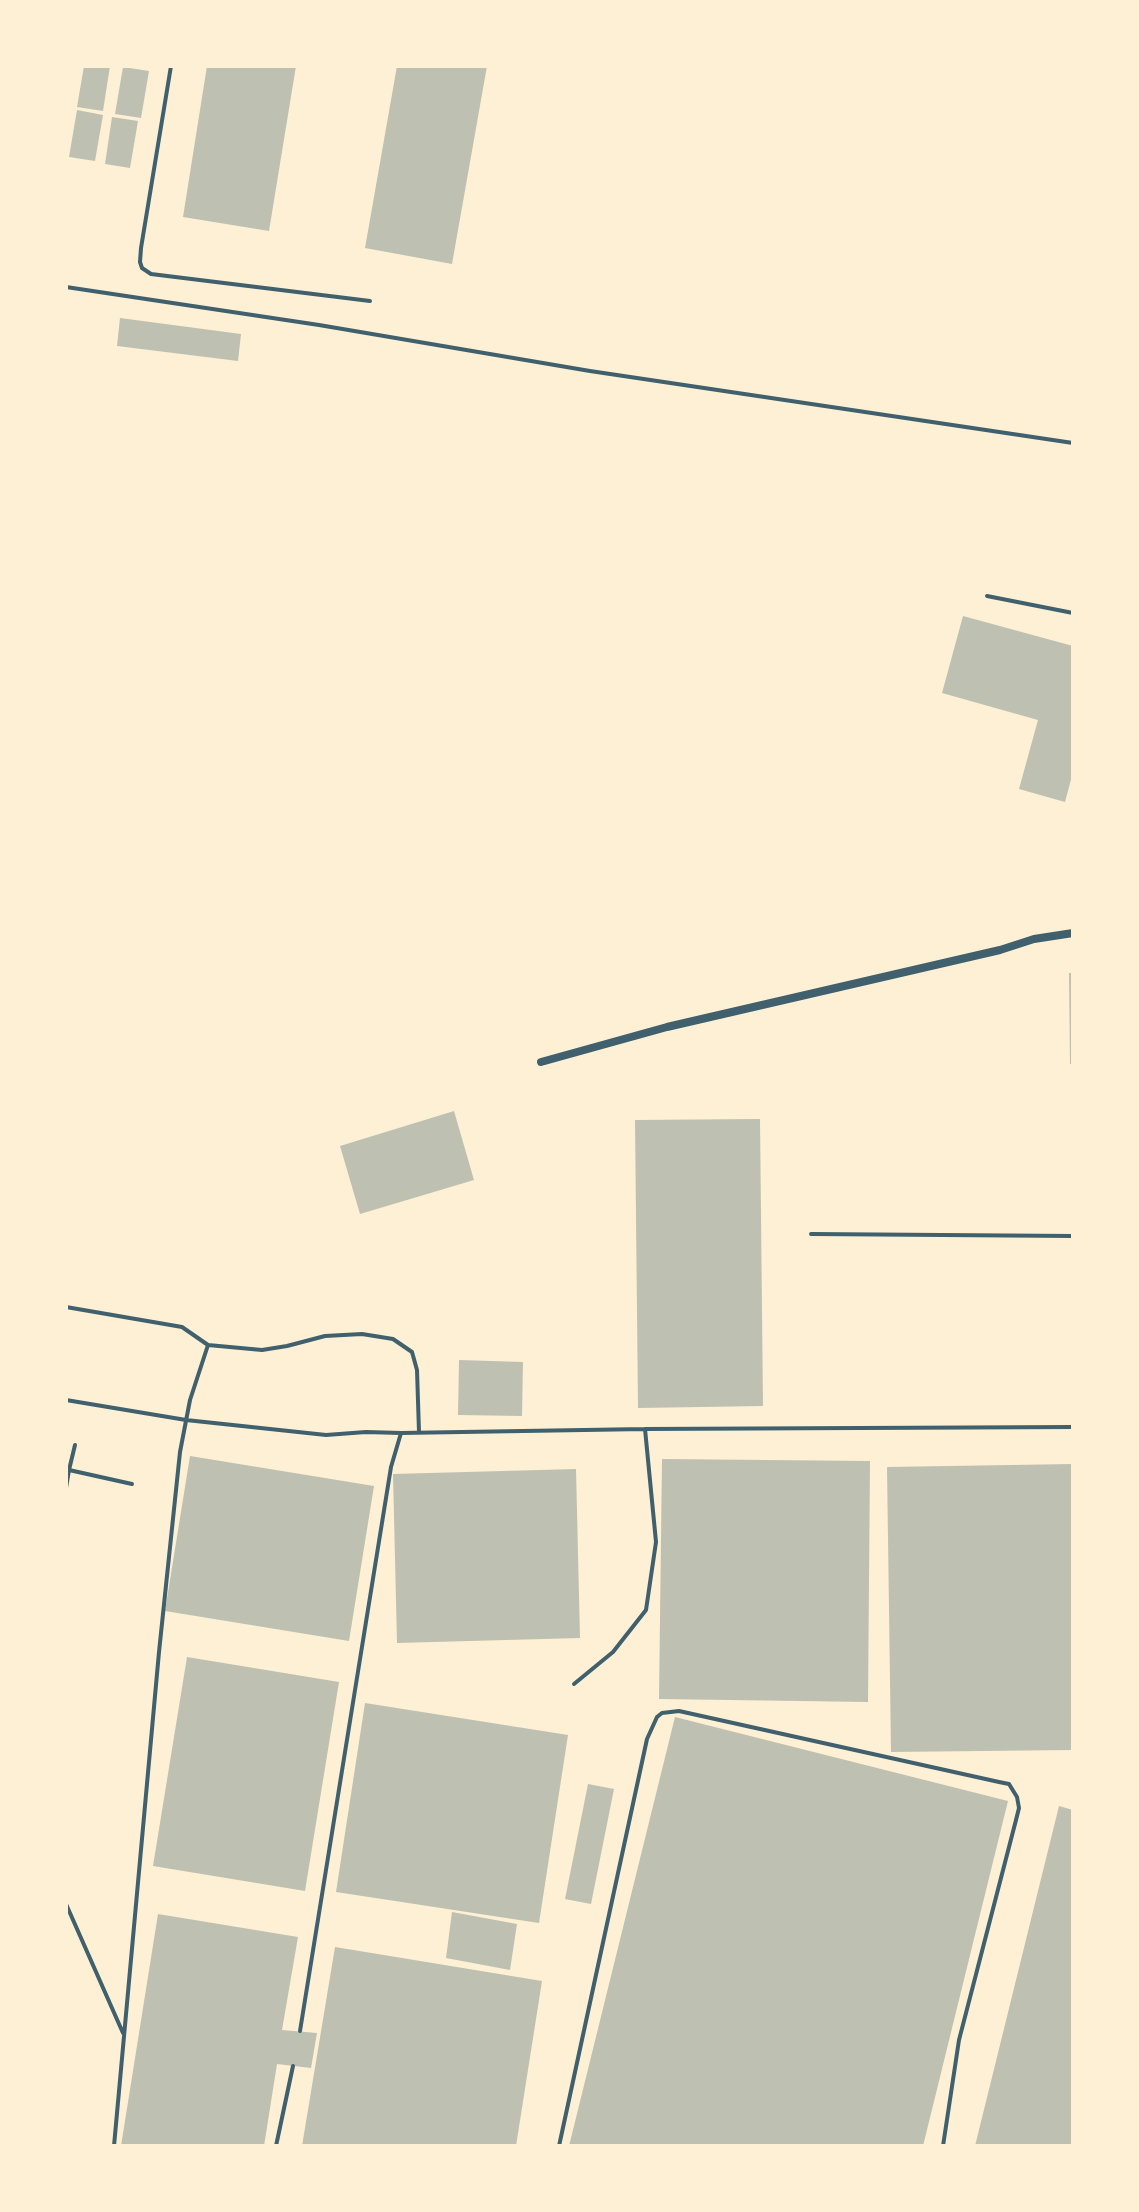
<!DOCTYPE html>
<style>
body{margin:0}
#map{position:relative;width:1139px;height:2212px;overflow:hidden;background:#fdf0d5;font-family:"Fira Sans",sans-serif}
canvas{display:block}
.frame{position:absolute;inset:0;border:68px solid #fdf0d5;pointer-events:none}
</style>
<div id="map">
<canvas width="1139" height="2212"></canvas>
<div class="frame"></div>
</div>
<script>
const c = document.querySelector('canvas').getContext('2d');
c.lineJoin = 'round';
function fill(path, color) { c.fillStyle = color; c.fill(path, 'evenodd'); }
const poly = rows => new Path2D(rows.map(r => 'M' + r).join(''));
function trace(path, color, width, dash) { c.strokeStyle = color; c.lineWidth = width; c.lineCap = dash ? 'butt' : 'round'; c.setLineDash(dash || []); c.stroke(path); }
fill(poly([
 [84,66,110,66,103,111,77,107],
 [207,66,296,66,269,231,183,217],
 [397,66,487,66,452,264,365,248],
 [123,67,149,71,141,118,115,114],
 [77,110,103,115,95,161,69,157],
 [112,117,138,121,130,168,105,164],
 [120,318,241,334,238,361,117,346],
 [963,616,1073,646,1073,772,1065,802,1019,789,1038,720,942,693],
 [1069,973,1073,973,1073,1064,1070,1064],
 [454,1111,474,1180,360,1214,340,1146],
 [760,1119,763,1406,638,1408,635,1120],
 [459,1360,523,1362,522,1416,458,1415],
 [190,1456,374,1486,349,1641,165,1611],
 [662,1459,870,1461,868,1702,659,1699],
 [1073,1464,1073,1750,891,1752,887,1467],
 [576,1469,580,1638,397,1643,393,1474],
 [187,1657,339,1682,305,1891,153,1866],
 [365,1703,568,1735,539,1923,336,1892],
 [675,1717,1008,1801,923,2146,569,2146],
 [588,1784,614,1789,591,1904,565,1899],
 [1059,1806,1073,1810,1073,2146,975,2146],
 [452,1912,517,1924,510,1970,446,1958],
 [158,1914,298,1937,282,2030,317,2033,311,2068,277,2064,264,2146,121,2146],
 [335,1947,542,1981,516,2146,302,2146]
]), '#bec0b2');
trace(poly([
 [171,66,141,248,140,262,142,268,151,274,370,301],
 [66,287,319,325,590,371,1073,443],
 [987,596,1073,613],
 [811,1234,1073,1236],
 [66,1307,182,1327,208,1345],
 [66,1400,186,1420,326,1435,366,1432,401,1433],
 [75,1445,69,1470,132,1484],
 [66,1469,69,1470,66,1488],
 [574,1684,613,1652,646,1610,656,1542,645,1429],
 [66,1904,123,2033],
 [300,2031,391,1467,401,1433,645,1429,1073,1427],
 [114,2146,159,1652,180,1452,190,1400,208,1345,262,1350,287,1346,325,1336,362,1334,393,1339,412,1352,417,1370,419,1432],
 [276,2146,293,2066],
 [559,2146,647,1739,657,1717,662,1713,679,1711,999,1782,1009,1784,1017,1797,1019,1808,1016,1820,959,2040,943,2146]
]), '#3f606c', 4);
trace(poly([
 [541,1062,667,1027,1000,950,1034,939,1073,933]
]), '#3f606c', 8);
</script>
